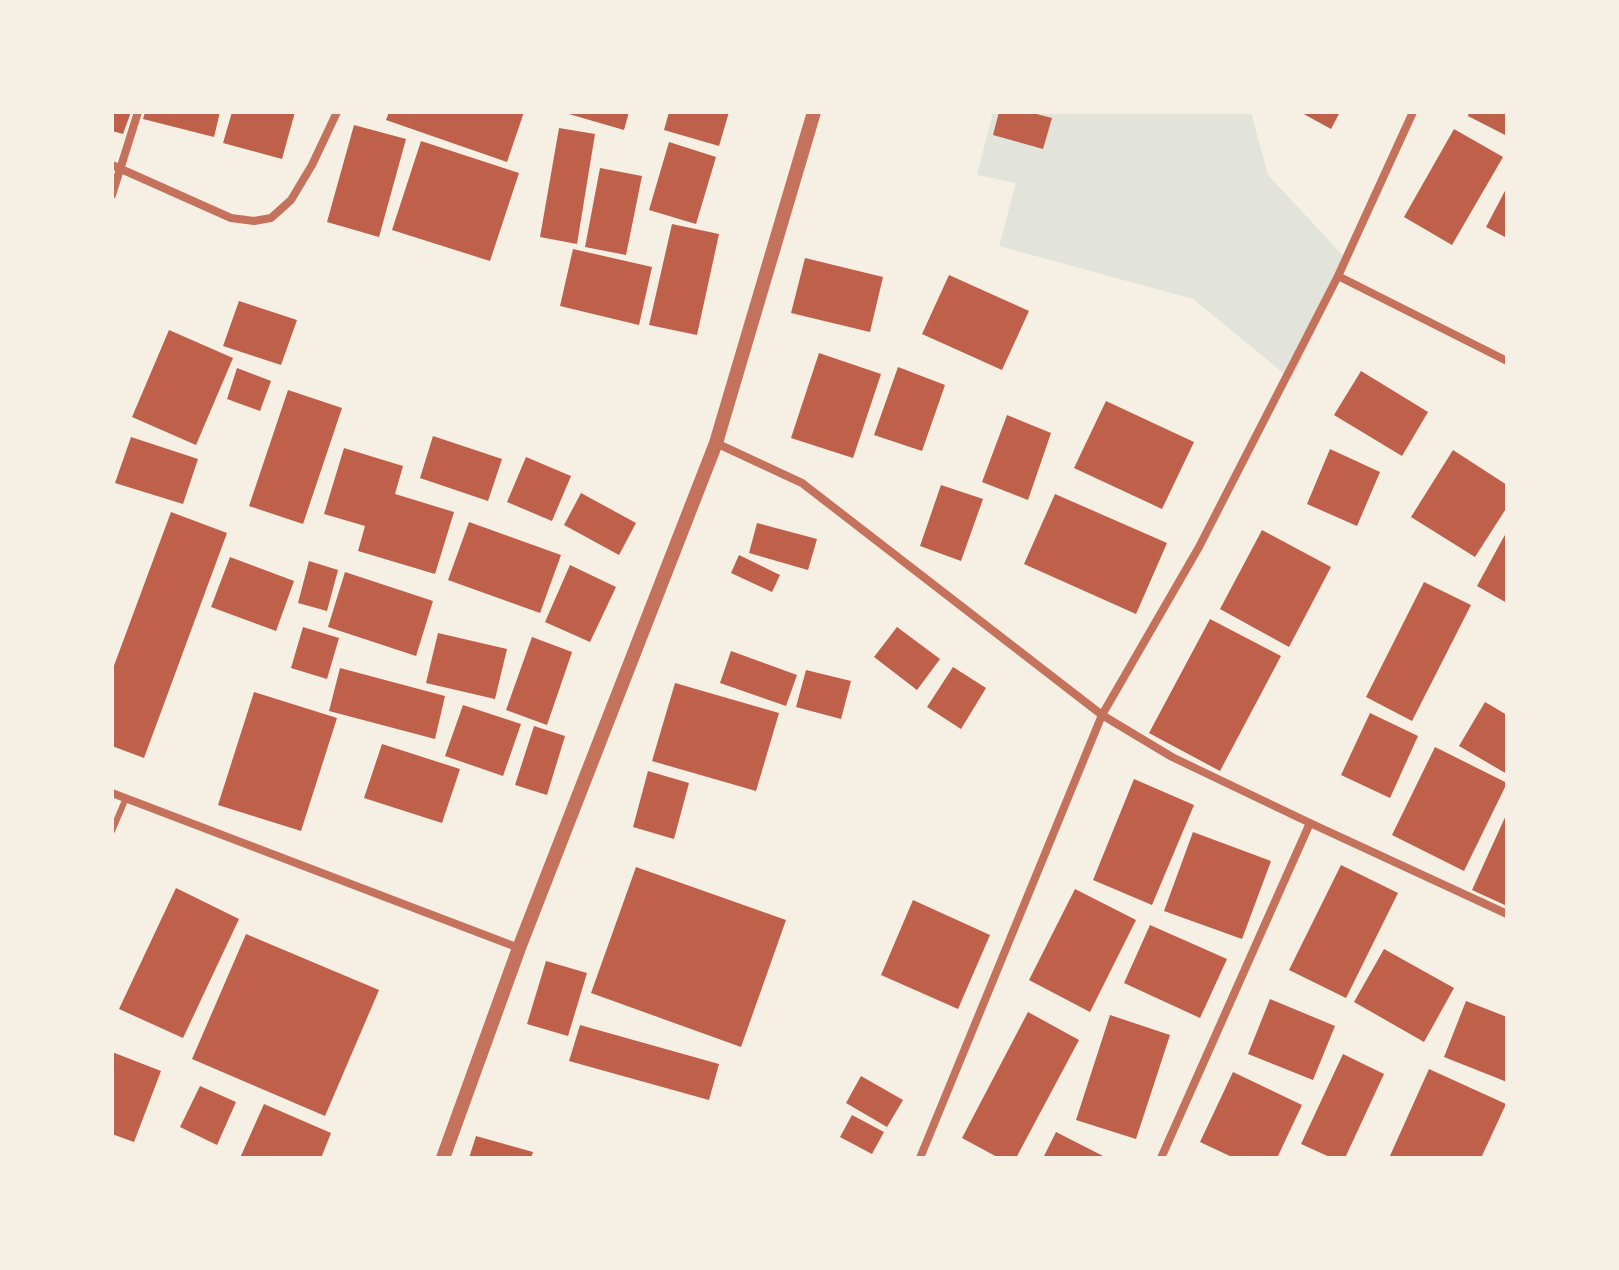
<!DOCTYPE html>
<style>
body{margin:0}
#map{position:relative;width:1619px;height:1270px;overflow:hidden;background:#f6efe4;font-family:Arial,sans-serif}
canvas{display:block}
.frame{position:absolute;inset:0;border:114px solid #f6efe4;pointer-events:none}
</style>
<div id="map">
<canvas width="1619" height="1270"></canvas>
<div class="frame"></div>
</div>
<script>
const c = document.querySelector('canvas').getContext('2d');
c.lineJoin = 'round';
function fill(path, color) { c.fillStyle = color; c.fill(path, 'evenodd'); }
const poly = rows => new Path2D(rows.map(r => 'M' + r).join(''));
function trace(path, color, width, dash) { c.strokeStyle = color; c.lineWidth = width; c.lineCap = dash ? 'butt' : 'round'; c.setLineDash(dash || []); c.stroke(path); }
fill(poly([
 [993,112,1251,112,1268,175,1349,262,1292,380,1193,299,999,246,1016,183,977,175]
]), '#e2e4dc');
fill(poly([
 [112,112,131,112,123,134,112,131],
 [145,112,220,112,214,137,143,119],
 [232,112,295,112,282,159,223,143],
 [389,112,524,112,507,162,386,120],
 [562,112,629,112,624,130],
 [669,112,729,112,719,146,664,130],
 [999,112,1029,112,1052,118,1043,149,993,135],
 [1300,112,1340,112,1331,129],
 [1469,112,1507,112,1507,136,1468,116],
 [354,125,406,139,379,237,327,222],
 [559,128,595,134,577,244,540,237],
 [1454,129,1503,157,1452,245,1404,217],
 [421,141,519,173,490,261,392,230],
 [669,142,716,157,696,224,649,210],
 [600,168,642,176,626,255,585,247],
 [1507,187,1507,238,1486,227],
 [672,224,719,234,697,335,649,325],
 [573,249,652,267,639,325,560,306],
 [805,258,883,277,870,332,791,313],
 [949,275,1029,311,1002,370,922,334],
 [239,301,297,320,281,365,223,346],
 [169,330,233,358,196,445,132,417],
 [819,353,881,374,853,458,791,438],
 [898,367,945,385,922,451,874,435],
 [237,368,271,381,260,411,227,399],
 [1361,371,1428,412,1402,456,1334,415],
 [288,390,342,408,303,524,249,506],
 [1106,401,1194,442,1162,509,1074,468],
 [1007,415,1051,433,1028,500,982,482],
 [433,436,502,459,488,501,420,478],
 [131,437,198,459,183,504,115,483],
 [344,448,403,466,395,494,454,512,435,574,358,551,365,526,324,514],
 [1330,449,1380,472,1357,526,1307,504],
 [1453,450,1507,485,1507,507,1475,557,1411,517],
 [526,457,571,476,552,521,507,502],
 [941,485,983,499,961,561,920,546],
 [581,493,636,523,619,555,564,525],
 [1055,494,1167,543,1136,614,1024,564],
 [171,512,227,533,144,758,112,746,112,671],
 [469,522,561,555,540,613,448,580],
 [757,523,817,539,808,570,749,553],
 [1262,530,1331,567,1289,647,1220,609],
 [1507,531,1507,603,1477,586],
 [739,555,780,575,772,592,731,573],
 [230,557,294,581,276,631,211,607],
 [309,561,338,570,327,611,298,603],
 [570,565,616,587,590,642,545,622],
 [345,572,433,601,416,656,328,627],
 [1424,582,1471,605,1412,721,1366,697],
 [1210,619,1281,656,1220,771,1149,733],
 [303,627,339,638,327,679,291,668],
 [897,627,940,659,917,690,874,657],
 [438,633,507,649,495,699,426,683],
 [532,637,572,652,547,725,506,710],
 [731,651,797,675,786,706,720,683],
 [953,667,986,688,961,729,927,707],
 [340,668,445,696,435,739,329,711],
 [806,670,851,681,841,719,796,707],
 [675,683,779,713,756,791,652,761],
 [254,692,337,718,301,831,218,805],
 [1485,702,1507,715,1507,774,1459,746],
 [463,705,521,724,503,776,445,756],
 [1370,713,1418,736,1390,798,1341,775],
 [534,726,565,736,547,795,515,785],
 [382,744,460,769,442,823,364,798],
 [1435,747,1507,783,1464,871,1392,835],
 [648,771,689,783,674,839,633,827],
 [1134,779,1194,805,1152,905,1093,880],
 [1507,813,1507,906,1472,890],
 [1193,832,1271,861,1242,939,1164,911],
 [1341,865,1398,893,1346,998,1289,970],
 [636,867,786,920,741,1047,591,993],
 [176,888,239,919,183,1038,119,1009],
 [1075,889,1136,920,1090,1012,1029,980],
 [913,900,990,935,958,1009,881,975],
 [1150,925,1227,959,1200,1018,1124,983],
 [246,934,379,990,325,1116,192,1059],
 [1384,949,1454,988,1424,1042,1354,1002],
 [546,961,587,973,568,1036,527,1024],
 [1270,999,1335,1026,1313,1080,1248,1054],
 [1466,1001,1507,1017,1507,1082,1444,1057],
 [1028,1012,1079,1040,1016,1158,999,1158,962,1138],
 [1110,1015,1170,1035,1136,1139,1076,1120],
 [580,1025,719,1064,709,1100,569,1061],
 [112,1052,161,1071,134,1142,112,1134],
 [1343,1054,1384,1074,1345,1158,1332,1158,1301,1144],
 [1429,1069,1506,1104,1481,1158,1389,1158],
 [1233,1072,1302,1105,1277,1158,1234,1158,1200,1142],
 [861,1076,903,1100,887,1127,846,1103],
 [200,1086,236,1102,217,1145,180,1127],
 [264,1104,331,1133,321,1158,240,1158],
 [852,1115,884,1132,872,1154,840,1137],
 [1056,1132,1107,1158,1043,1158],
 [476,1136,533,1152,531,1158,469,1158]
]), '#bf614a');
trace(poly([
 [112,831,126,798]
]), '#c5725c', 6);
trace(poly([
 [112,165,231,218,254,221,271,218,291,200,312,165,337,112],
 [112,195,138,112],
 [1338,276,1507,361],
 [716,443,802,483,1102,715,1172,757,1310,823,1507,914],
 [112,793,519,948],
 [920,1158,1102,715,1199,547,1338,276,1413,112],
 [1161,1158,1310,823]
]), '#c5725c', 8);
trace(poly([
 [443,1158,519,948,716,443,814,112]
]), '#c5725c', 14);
</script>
